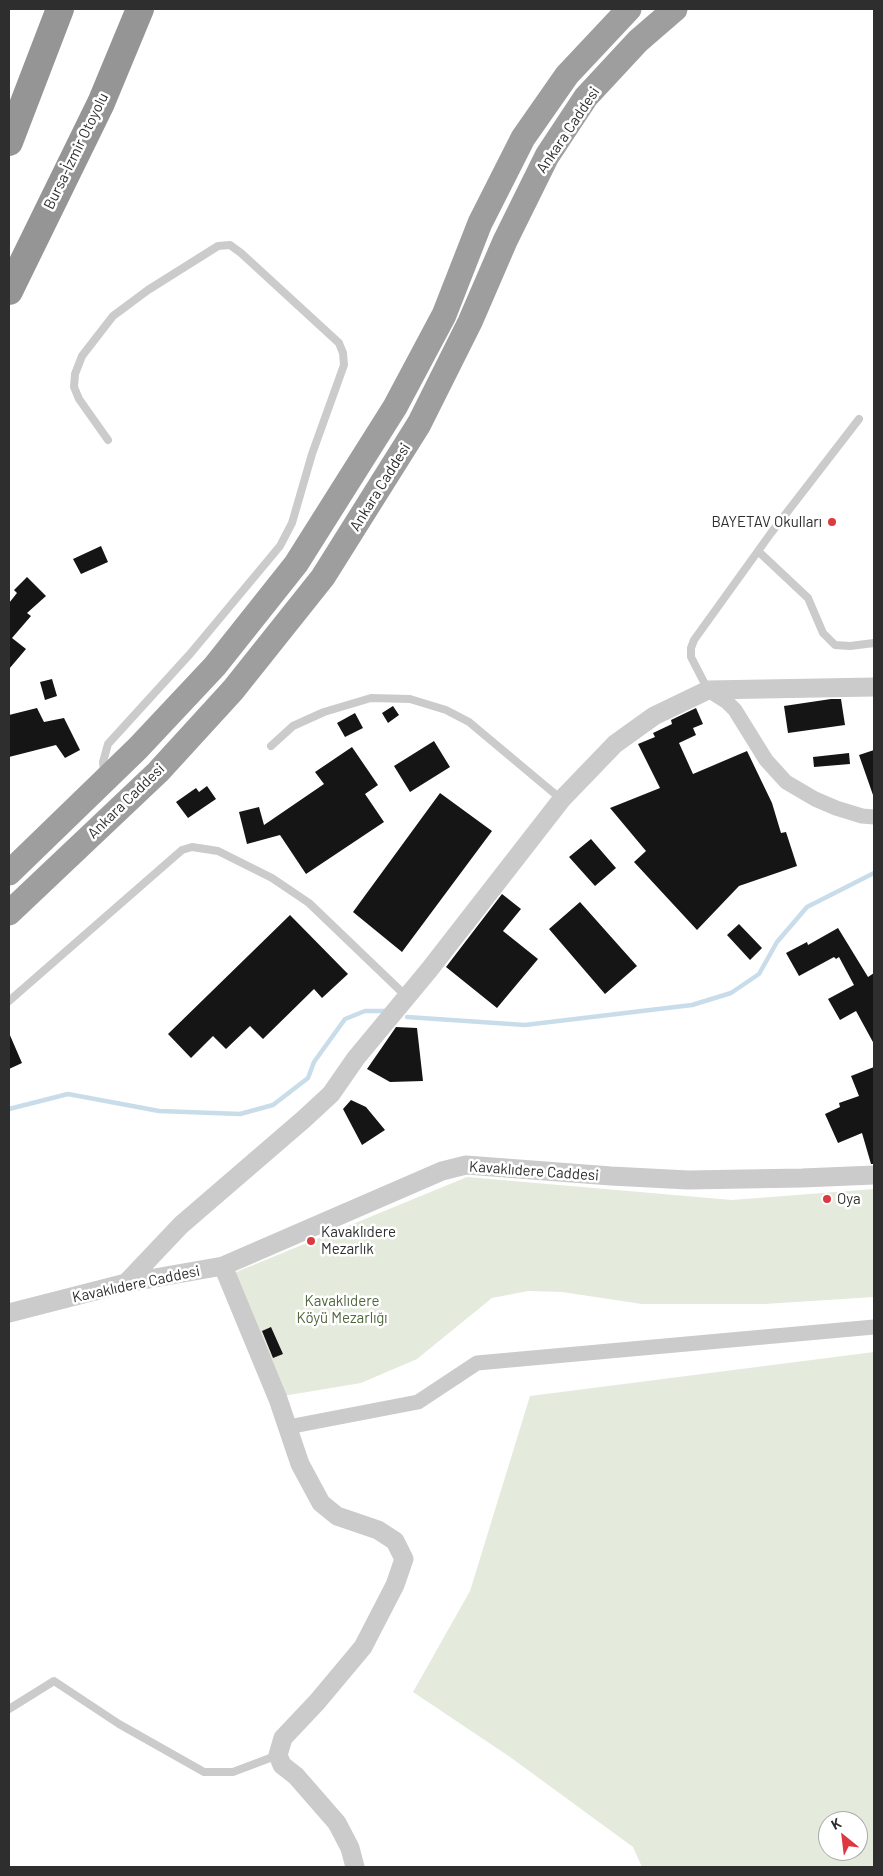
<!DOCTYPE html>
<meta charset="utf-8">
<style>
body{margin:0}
#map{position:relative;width:883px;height:1876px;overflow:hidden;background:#fff;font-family:Barlow,sans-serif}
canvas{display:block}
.frame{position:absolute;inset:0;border:10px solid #2e2e2e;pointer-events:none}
.north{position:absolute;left:818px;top:1811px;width:50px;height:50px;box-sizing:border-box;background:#fff;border:1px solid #ababab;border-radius:50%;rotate:331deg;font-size:14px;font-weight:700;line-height:20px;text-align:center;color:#2e2e2e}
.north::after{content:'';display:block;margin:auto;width:18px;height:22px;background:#dc3941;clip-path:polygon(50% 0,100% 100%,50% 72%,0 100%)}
</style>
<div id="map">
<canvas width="883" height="1876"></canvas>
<div class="frame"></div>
<div class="north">K</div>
</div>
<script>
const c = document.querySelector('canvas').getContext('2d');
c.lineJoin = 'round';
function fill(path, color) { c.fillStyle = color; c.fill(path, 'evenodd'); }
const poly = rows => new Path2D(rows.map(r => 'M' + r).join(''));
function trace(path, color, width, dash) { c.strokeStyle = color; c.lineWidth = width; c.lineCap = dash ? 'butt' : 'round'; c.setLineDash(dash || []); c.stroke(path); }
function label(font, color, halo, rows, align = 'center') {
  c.font = font + ' Barlow,sans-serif'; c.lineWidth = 5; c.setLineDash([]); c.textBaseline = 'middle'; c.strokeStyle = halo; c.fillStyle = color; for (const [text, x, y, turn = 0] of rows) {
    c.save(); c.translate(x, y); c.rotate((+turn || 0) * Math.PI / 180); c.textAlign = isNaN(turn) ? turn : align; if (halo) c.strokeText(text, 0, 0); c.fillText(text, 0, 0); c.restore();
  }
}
fill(poly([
 [467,1177,732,1200,874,1189,874,1297,765,1304,642,1304,562,1292,528,1291,492,1298,417,1359,361,1383,283,1396,229,1275],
 [874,1352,874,1867,642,1867,633,1847,510,1757,413,1692,470,1591,530,1396],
 [828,1821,858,1821,858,1851,828,1851]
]), '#e4ebdc');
trace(poly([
 [407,1017,525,1025,692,1005,731,993,759,974,777,942,807,907,874,873],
 [9,1109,68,1094,159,1111,240,1114,273,1105,308,1078,314,1062,345,1019,365,1011,385,1011]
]), '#c9dcea', 4.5);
fill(poly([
 [101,546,108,562,81,574,73,559],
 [27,577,46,596,27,613,31,616,12,638,26,649,9,669,9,603,17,593,14,590],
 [52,679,57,696,45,700,40,682],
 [831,699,841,699,845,725,788,733,784,706],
 [393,706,399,715,388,723,382,713],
 [37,708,44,722,64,718,80,750,65,758,56,745,9,757,9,715],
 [696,708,703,724,693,728,696,735,679,743,693,774,747,751,772,803,781,833,786,832,797,866,739,886,697,930,634,862,646,851,610,808,660,788,638,744,655,737,653,733,672,724,671,720],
 [355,713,363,728,345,737,337,723],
 [434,741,450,767,410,792,394,766],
 [352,747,378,785,365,794,384,822,306,874,280,835,247,844,239,812,259,807,264,825,324,784,315,772],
 [874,750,874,795,873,795,859,755],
 [849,753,850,764,814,767,813,757],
 [207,786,216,799,188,818,176,802,196,788,199,792],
 [440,793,492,831,402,952,353,912],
 [591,839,616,868,595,886,569,857],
 [502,894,521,909,503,931,538,959,497,1008,446,967],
 [580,902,637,966,605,994,549,929],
 [290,915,348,974,322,998,314,989,263,1039,250,1026,226,1049,213,1036,191,1058,168,1034],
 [739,924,762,948,750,960,727,935],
 [838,928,868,977,874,973,874,1044,856,1011,840,1020,828,999,854,985,839,957,836,959,834,957,799,976,786,953,807,942,808,945],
 [396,1027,417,1028,423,1081,390,1082,367,1069],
 [9,1033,22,1063,9,1069],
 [874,1067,874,1164,871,1164,862,1133,838,1143,825,1114,840,1107,839,1103,859,1096,851,1076],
 [351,1100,366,1107,385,1130,362,1145,343,1109],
 [271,1327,283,1354,273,1358,262,1331]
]), '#151515');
trace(poly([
 [758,551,808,598,823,633,835,645,850,646,874,643],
 [708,690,691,657,691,648,694,640,771,533,859,419],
 [271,746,293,726,324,712,371,698,410,699,446,710,469,722,561,799],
 [104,772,103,762,108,744,190,654,280,546,292,523,312,454,344,365,343,353,339,343,241,253,230,245,218,246,148,290,113,316,82,356,75,374,74,387,79,399,108,440],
 [9,1001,182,850,192,847,218,851,272,878,309,903,407,997],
 [9,1709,54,1681,119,1724,204,1772,233,1772,278,1755]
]), '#cbcbcb', 8);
trace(poly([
 [708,690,727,702,735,710,766,760,786,782,815,799,836,808,862,816,874,817],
 [288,1427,418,1402,477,1363,874,1327]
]), '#cbcbcb', 15);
trace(poly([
 [223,1266,278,1399,300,1464,321,1503,337,1516,378,1530,395,1541,404,1559,395,1585,363,1647,317,1702,283,1738,278,1755,282,1765,296,1776,337,1823,350,1848,355,1867],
 [126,1283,181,1225,304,1119,331,1094,356,1058,429,970,562,799,615,744,654,716,708,690,874,687],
 [9,1313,126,1283,223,1266,442,1171,466,1165,611,1176,688,1180,802,1178,874,1175]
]), '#cbcbcb', 19);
trace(poly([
 [9,873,138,748,215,666,296,564,395,407,444,315,480,223,523,138,567,75,629,9],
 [9,913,158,772,233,690,323,577,419,424,470,322,505,241,547,156,586,97,638,41,675,9]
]), '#9e9e9e', 25);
trace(poly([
 [9,142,60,9],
 [9,291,101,103,140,9]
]), '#959595', 28);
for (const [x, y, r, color] of [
 [832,522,5,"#dc3941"],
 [827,1199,5,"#dc3941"],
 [311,1241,5,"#dc3941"]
]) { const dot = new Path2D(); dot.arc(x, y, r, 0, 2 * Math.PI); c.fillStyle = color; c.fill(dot); trace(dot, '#fff', 2); }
label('15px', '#2e2e2e', '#fff', [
 ["Ankara Caddesi",568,130,-56],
 ["Bursa-İzmir Otoyolu",76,151,-64],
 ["Ankara Caddesi",380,487,-58],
 ["Ankara Caddesi",126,801,-44],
 ["Kavaklıdere Caddesi",534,1171,4],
 ["Kavaklıdere Caddesi",136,1284,-12]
]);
label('15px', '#2e2e2e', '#fff', [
 ["BAYETAV Okulları",822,522,"right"],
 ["Oya",837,1199],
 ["Kavaklıdere",321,1232],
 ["Mezarlık",321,1249]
], 'left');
label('15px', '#50673e', '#fff', [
 ["Kavaklıdere",342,1301],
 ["Köyü Mezarlığı",342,1318]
]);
</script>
